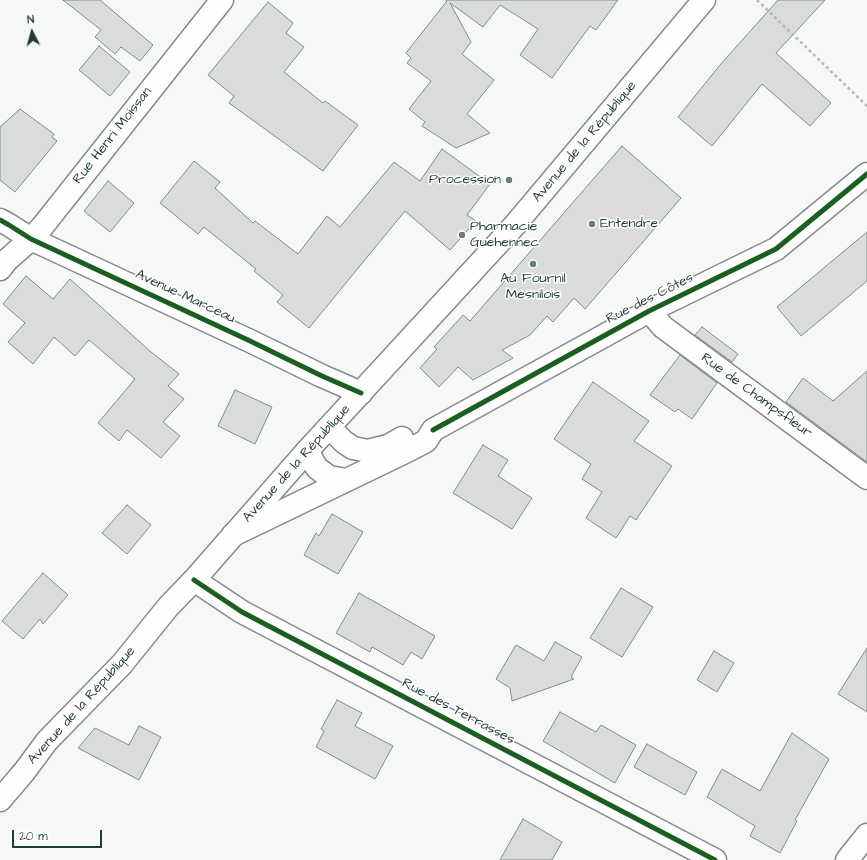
<!DOCTYPE html>
<meta charset="utf-8">
<style>
body{margin:0}
#map{position:relative;width:867px;height:860px;overflow:hidden;background:#f6f7f7;font-family:"Architects Daughter",sans-serif}
canvas{display:block}
.north{position:absolute;left:12px;top:12px;width:40px;height:40px;-webkit-text-stroke:3px #fff;paint-order:stroke;rotate:354deg;font-size:11px;font-weight:700;line-height:16px;text-align:center;color:#1f3d34}
.north::after{content:'';display:block;margin:auto;width:14px;height:18px;background:#1f3d34;clip-path:polygon(50% 0,100% 100%,50% 72%,0 100%)}
.scale{position:absolute;left:12px;top:830px;width:90px;height:18px;box-sizing:border-box;border:2px solid #1f3d34;border-top:0;padding-left:5px;font-size:12px;line-height:14px;white-space:nowrap;color:#1f3d34;-webkit-text-stroke:3px #fff;paint-order:stroke}
</style>
<div id="map">
<canvas width="867" height="860"></canvas>
<div class="north">N</div>
<div class="scale">20 m</div>
</div>
<script>
const c = document.querySelector('canvas').getContext('2d');
c.lineJoin = 'round';
function fill(path, color) { c.fillStyle = color; c.fill(path, 'evenodd'); }
const poly = rows => new Path2D(rows.map(r => 'M' + r).join(''));
function trace(path, color, width, dash) { c.strokeStyle = color; c.lineWidth = width; c.lineCap = dash ? 'butt' : 'round'; c.setLineDash(dash || []); c.stroke(path); }
function label(font, color, halo, rows, align = 'center') {
  c.font = font + ' "Architects Daughter",sans-serif'; c.lineWidth = 3; c.setLineDash([]); c.textBaseline = 'middle'; c.strokeStyle = halo; c.fillStyle = color; for (const [text, x, y, turn = 0] of rows) {
    c.save(); c.translate(x, y); c.rotate((+turn || 0) * Math.PI / 180); c.textAlign = isNaN(turn) ? turn : align; if (halo) c.strokeText(text, 0, 0); c.fillText(text, 0, 0); c.restore();
  }
}
const building = poly([
 [63,0,100,0,153,45,140,61,121,47,115,54,95,37,101,30,63,0],
 [446,0,618,0,596,30,590,26,552,78,520,55,538,29,500,5,483,27,450,3,471,42,462,54,494,80,467,114,490,133,456,148,422,126,425,122,409,109,431,81,407,63,411,58,406,53,447,1,446,0],
 [778,0,825,0,776,53,831,103,810,126,762,84,712,146,678,117,720,65,778,0],
 [268,2,293,23,286,33,304,47,284,72,323,103,325,101,358,125,323,171,229,103,234,96,208,75,268,2],
 [99,46,130,72,110,96,79,70,99,46],
 [20,109,54,134,52,137,57,141,15,192,0,180,0,127,20,109],
 [622,146,681,198,585,309,574,298,553,322,547,316,530,335,502,350,513,358,473,380,458,367,439,387,420,368,437,349,434,347,463,315,470,321,622,146],
 [442,149,490,184,467,215,476,221,450,250,405,211,309,328,277,302,283,295,254,271,256,269,204,227,198,234,160,203,194,161,220,182,215,188,253,223,255,221,298,254,327,216,340,227,394,162,420,181,442,149],
 [108,181,134,203,110,232,84,211,108,181],
 [867,232,867,281,801,336,777,307,867,232],
 [26,276,53,299,70,279,151,352,179,374,168,386,184,399,163,422,180,436,161,458,127,430,119,441,98,423,135,379,89,340,75,356,54,337,33,364,8,342,25,323,3,304,26,276],
 [702,327,738,354,732,362,695,335,702,327],
 [680,355,717,383,692,419,678,409,675,412,650,395,680,355],
 [867,371,867,462,786,402,803,378,833,401,867,371],
 [593,382,649,421,634,441,672,466,636,520,630,516,616,538,586,518,602,492,582,479,591,464,554,439,593,382],
 [235,390,272,407,255,444,218,426,235,390],
 [483,445,508,460,498,476,532,498,512,529,453,493,483,445],
 [127,505,151,525,127,554,102,533,127,505],
 [332,514,363,532,338,574,304,555,316,533,319,536,332,514],
 [43,573,68,595,43,624,40,619,23,639,2,621,43,573],
 [621,588,653,607,622,657,590,638,621,588],
 [359,593,435,636,422,659,411,652,403,665,372,647,370,652,336,633,359,593],
 [555,642,582,657,571,677,574,679,512,701,510,688,496,679,516,645,544,661,555,642],
 [867,648,867,712,838,694,867,648],
 [714,651,734,663,717,692,697,680,714,651],
 [337,700,362,713,355,726,393,746,375,779,316,747,324,731,321,729,337,700],
 [560,712,596,732,601,725,636,745,615,783,543,741,560,712],
 [139,726,161,737,139,780,78,748,95,728,129,745,139,726],
 [792,733,829,759,795,820,797,821,780,853,750,836,755,826,707,797,722,769,760,791,792,733],
 [647,744,697,772,685,795,634,767,647,744],
 [523,819,562,842,552,860,500,860,523,819]
]);
fill(building, '#dadcdc');
trace(building, '#858b8a', 1);
const minor = poly([
 [0,220,9,225,31,239,248,340,322,376,361,393],
 [0,269,7,260,31,239,42,227,222,0],
 [649,311,663,327,867,478],
 [329,427,344,442,353,448,368,451,388,446,402,438],
 [307,451,317,468,329,477,347,480],
 [233,535,411,449,426,441,433,430,649,311,776,249,867,174],
 [194,580,242,612,715,860],
 [847,860,867,835]
]);
const major = poly([
 [0,800,24,772,47,741,122,664,168,607,194,580,307,451,514,226,704,0]
]);
trace(minor, '#858b8a', 25);
trace(major, '#858b8a', 25);
trace(poly([
 [757,0,867,106]
]), '#b5b8b7', 2.5, [3, 3]);
trace(minor, '#fefefe', 22);
trace(major, '#fefefe', 22);
trace(poly([
 [0,220,9,225,31,239,248,340,322,376,361,393],
 [433,430,649,311,776,249,867,174],
 [194,580,242,612,715,860]
]), '#1b5e20', 5);
for (const [x, y, r, color] of [
 [509,180,4,"#6a7e78"],
 [592,224,4,"#6a7e78"],
 [462,235,4,"#6a7e78"],
 [533,264,4,"#6a7e78"]
]) { const dot = new Path2D(); dot.arc(x, y, r, 0, 2 * Math.PI); c.fillStyle = color; c.fill(dot); trace(dot, '#fff', 1.5); }
label('14px', '#1f3d34', '#fff', [
 ["Rue Henri Moissan",113,136,-52],
 ["Avenue de la République",585,142,-50],
 ["Avenue Marceau",185,297,25],
 ["Rue des Côtes",650,299,-27],
 ["Rue de Champsfleur",756,396,36],
 ["Avenue de la République",297,464,-48],
 ["Avenue de la République",82,706,-48],
 ["Rue des Terrasses",458,712,28]
]);
label('14px', '#1f3d34', '#fff', [
 ["Procession",501,180,"right"],
 ["Entendre",600,224],
 ["Pharmacie",470,227],
 ["Guehennec",470,243],
 ["Au Fournil",533,279,"center"],
 ["Mesnilois",533,295,"center"]
], 'left');
</script>
